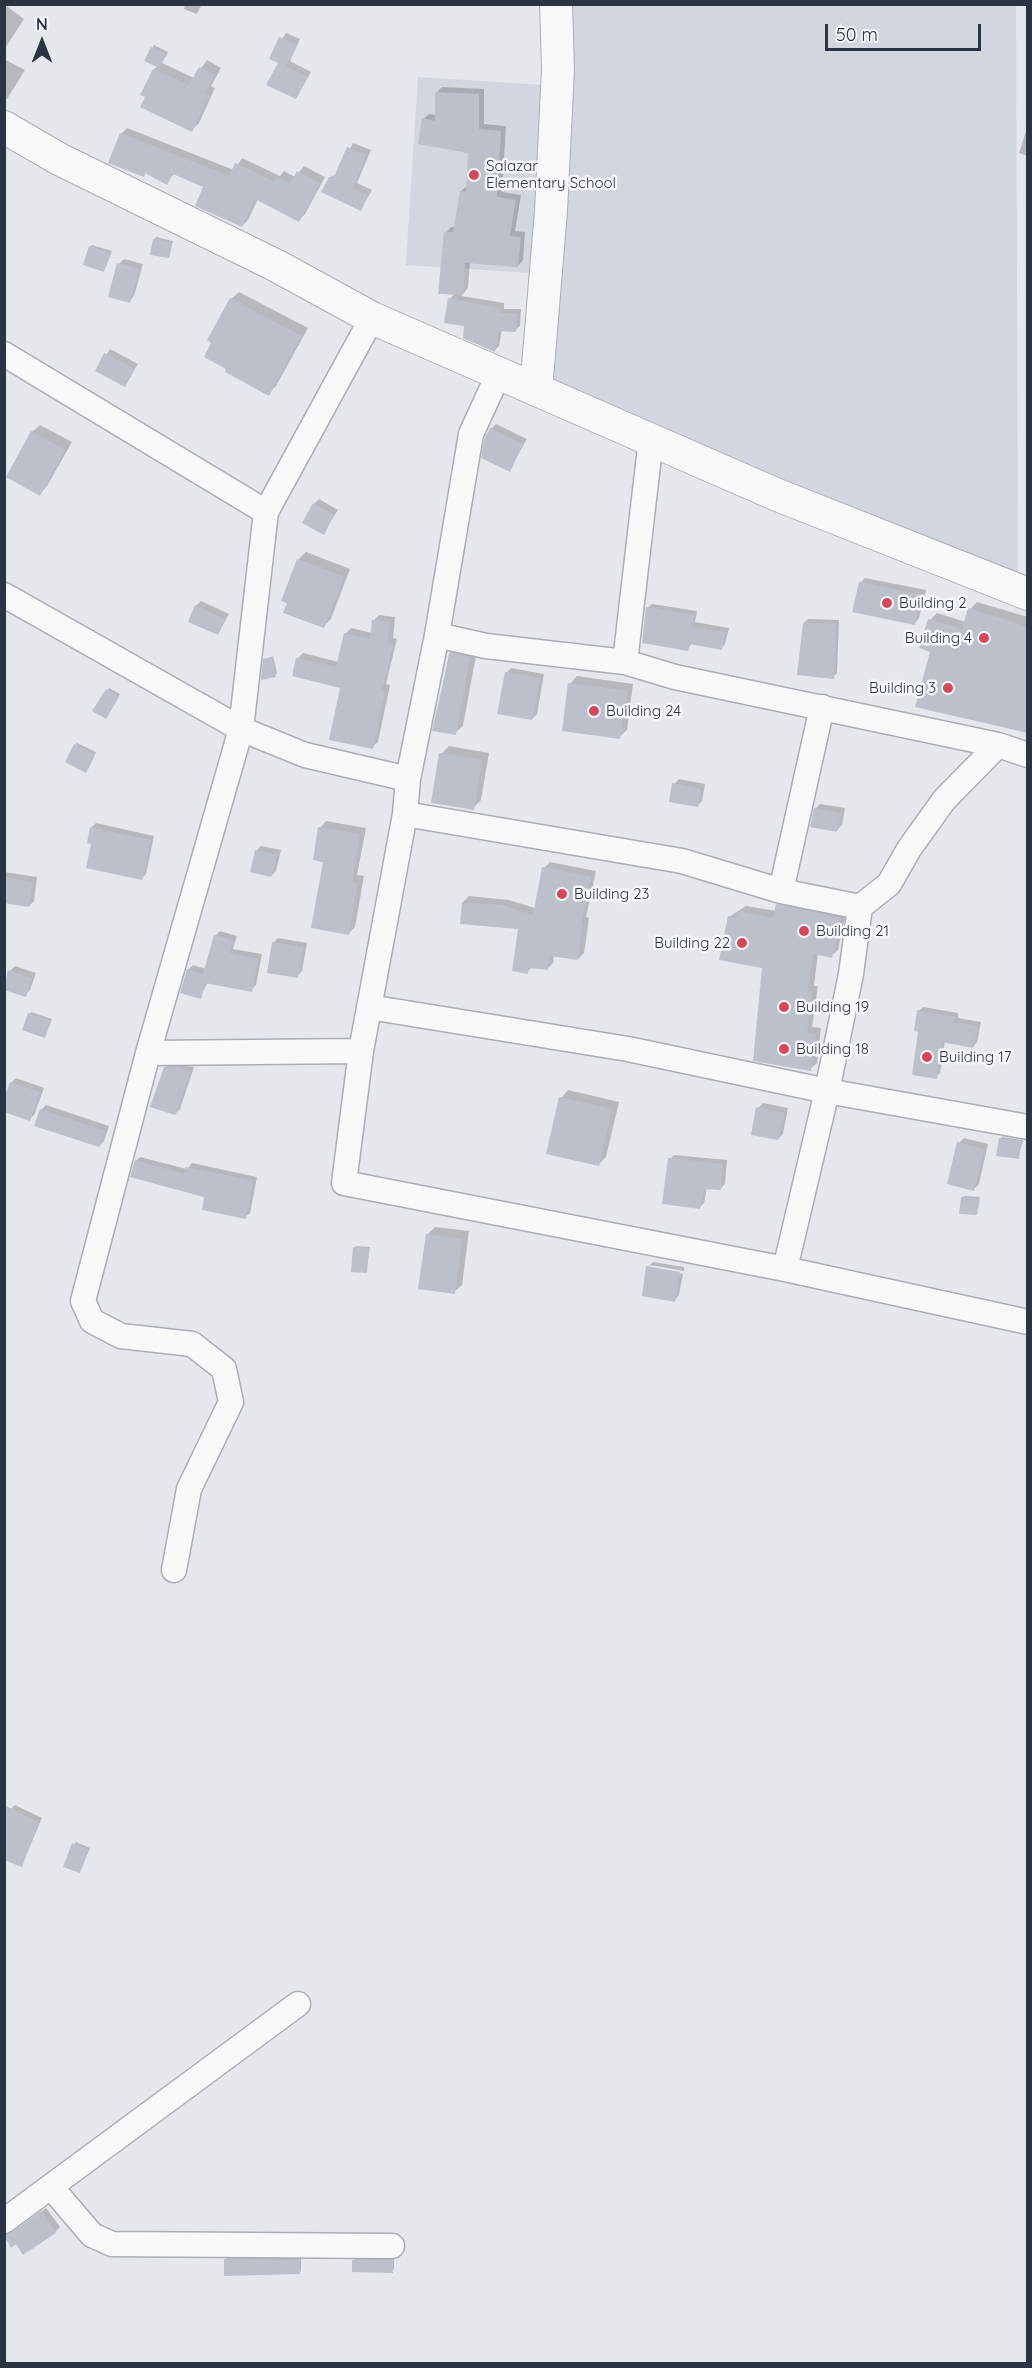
<!DOCTYPE html>
<style>
body{margin:0}
#map{position:relative;width:1032px;height:2368px;overflow:hidden;background:#e4e7ec;font-family:Quicksand,sans-serif}
canvas{display:block}
.frame{position:absolute;inset:0;border:6px solid #2b3445;pointer-events:none}
.north{position:absolute;left:12px;top:12px;width:60px;height:60px;-webkit-text-stroke:4px #f4f6f9;paint-order:stroke;rotate:0deg;font-size:16px;font-weight:700;line-height:24px;text-align:center;color:#2b3445}
.north::after{content:'';display:block;margin:auto;width:21px;height:27px;background:#2b3445;clip-path:polygon(50% 0,100% 100%,50% 72%,0 100%)}
.scale{position:absolute;left:825px;top:24px;width:156px;height:27px;box-sizing:border-box;border:3px solid #2b3445;border-top:0;padding-left:8px;font-size:18px;line-height:21px;white-space:nowrap;color:#2b3445;-webkit-text-stroke:4px #f4f6f9;paint-order:stroke}
</style>
<div id="map">
<canvas width="1032" height="2368"></canvas>
<div class="frame"></div>
<div class="north">N</div>
<div class="scale">50 m</div>
</div>
<script>
const c = document.querySelector('canvas').getContext('2d');
c.lineJoin = 'round';
function fill(path, color) { c.fillStyle = color; c.fill(path, 'evenodd'); }
const poly = rows => new Path2D(rows.map(r => 'M' + r).join(''));
function trace(path, color, width, dash) { c.strokeStyle = color; c.lineWidth = width; c.lineCap = dash ? 'butt' : 'round'; c.setLineDash(dash || []); c.stroke(path); }
function label(font, color, halo, rows, align = 'center') {
  c.font = font + ' Quicksand,sans-serif'; c.lineWidth = 5; c.setLineDash([]); c.textBaseline = 'middle'; c.strokeStyle = halo; c.fillStyle = color; for (const [text, x, y, turn = 0] of rows) {
    c.save(); c.translate(x, y); c.rotate((+turn || 0) * Math.PI / 180); c.textAlign = isNaN(turn) ? turn : align; if (halo) c.strokeText(text, 0, 0); c.fillText(text, 0, 0); c.restore();
  }
}
fill(poly([
 [567,5,1016,5,1018,576,549,390],
 [418,77,543,85,531,273,406,265]
]), '#d2d6de');
fill(poly([
 [4,4,24,19,4,50],
 [185,4,202,4,197,14,184,9],
 [286,33,300,39,290,61,311,72,296,98,280,62,271,58],
 [154,45,168,52,162,63,194,78,207,60,221,68,211,86,215,88,199,123,192,130,154,69,158,66,146,60],
 [4,59,25,70,7,99,4,98],
 [442,87,484,89,484,124,506,126,502,192,521,195,515,231,525,232,523,260,518,266,470,262,468,288,461,296,504,303,504,309,521,309,520,326,515,330,502,330,499,346,495,350,450,299,455,293,446,233,451,227,455,227,461,191,467,186,470,152,423,119,429,114,436,115,437,92],
 [1028,125,1028,156,1019,153],
 [127,128,234,170,242,158,280,176,284,171,295,177,304,166,325,177,305,214,299,220,258,199,248,220,242,226,205,186,175,173,166,183,146,172,143,175,121,134],
 [353,143,371,150,357,183,372,190,361,209,323,191,330,177,337,174],
 [156,237,173,241,169,257,154,240],
 [92,245,112,251,104,270,90,247],
 [124,259,143,264,134,296,129,301,119,264],
 [239,292,308,328,276,386,268,394,228,369,213,342,231,299],
 [110,349,138,364,124,385,97,370],
 [496,424,527,439,509,470,491,429],
 [40,425,72,442,47,486,40,494,32,432],
 [319,499,338,510,323,533,314,504],
 [306,552,350,569,331,619,324,626,298,560],
 [865,578,926,590,919,618,915,623,860,583],
 [201,601,229,614,218,634,196,606],
 [977,602,1028,617,1028,731,932,651,930,620,937,613,966,622,970,609],
 [652,604,697,611,695,622,729,628,725,644,721,649,692,643,688,649,647,608],
 [379,615,395,617,393,638,397,639,386,684,390,685,378,742,372,747,342,687,297,659,303,653,339,662,345,634,351,628,372,633,373,621],
 [808,619,839,620,837,673,833,677,804,623],
 [457,647,477,650,463,726,455,733,434,730,449,654],
 [273,656,277,673,275,675,265,660],
 [511,668,544,674,537,714,532,719,507,672],
 [577,676,633,684,627,730,619,737,570,684],
 [109,688,120,694,106,717,95,711],
 [77,743,96,752,88,769,75,745],
 [449,746,489,753,481,800,473,808,441,754],
 [679,779,705,784,702,801,697,806,674,784],
 [820,804,845,808,842,825,837,830,815,809],
 [326,821,366,828,357,875,364,876,355,927,349,933,324,861,320,828],
 [96,823,154,836,146,874,142,878,93,843,91,828],
 [261,846,281,850,276,871,271,876,257,850],
 [550,862,596,871,586,917,589,918,584,953,578,959,554,955,553,963,547,969,532,967,527,972,519,928,463,902,469,896,509,900,535,908,544,868],
 [4,872,37,877,34,901,29,906,4,901],
 [783,899,846,912,838,950,831,956,818,953,814,986,818,986,812,1027,821,1028,817,1063,810,1069,763,967,729,917,746,906,776,911],
 [220,931,237,936,233,949,262,954,256,985,251,990,208,982,200,997,188,970,193,965,206,969,215,936],
 [278,938,307,943,302,971,297,976,273,943],
 [15,966,36,973,30,990,25,995,4,988,10,971],
 [923,1007,958,1013,958,1018,981,1022,977,1042,973,1047,945,1041,940,1073,936,1077,920,1030,919,1011],
 [31,1012,52,1019,45,1036,29,1014],
 [170,1063,194,1067,180,1109,175,1114,165,1068],
 [16,1078,44,1088,34,1115,30,1119,11,1083],
 [568,1090,619,1102,606,1157,598,1165,561,1098],
 [763,1103,788,1108,783,1134,778,1139,758,1108],
 [46,1105,109,1126,104,1141,99,1146,41,1110],
 [1002,1137,1023,1140,1018,1158,1000,1139],
 [964,1138,988,1144,979,1184,974,1189,959,1143],
 [674,1155,727,1160,725,1184,721,1188,707,1187,704,1203,700,1207,670,1159],
 [140,1157,187,1169,192,1163,257,1177,250,1213,245,1217,136,1161],
 [964,1196,980,1197,977,1214,962,1198],
 [435,1227,469,1231,462,1285,454,1292,420,1288,428,1234],
 [356,1246,370,1247,366,1271,354,1248],
 [653,1262,684,1267,684,1271,650,1265,650,1268,683,1274,679,1295,675,1300,648,1267],
 [15,1805,42,1818,22,1865,11,1809],
 [76,1842,90,1848,80,1871,74,1844],
 [46,2208,60,2227,55,2232,11,2246,4,2234,19,2228],
 [227,2258,301,2258,301,2271,299,2273,225,2260],
 [355,2259,394,2259,394,2269,392,2271,353,2261]
]), '#0003');
fill(poly([
 [279,37,297,44,286,66,308,77,296,99,266,85,278,63,269,59],
 [151,47,167,54,159,68,144,61],
 [199,67,215,75,205,93,209,95,192,132,140,107,145,97,140,95,153,69,189,85],
 [435,92,479,94,479,129,501,131,497,197,516,200,510,236,521,237,518,267,465,263,463,295,438,294,444,232,453,232,460,191,466,192,468,153,418,144,422,118,435,121],
 [120,133,229,176,235,163,274,182,277,177,290,183,297,171,320,183,299,222,255,199,242,227,195,206,203,187,173,174,167,185,145,173,144,177,108,163],
 [347,147,367,155,353,188,368,196,361,211,321,192,329,177,333,179],
 [153,239,172,242,169,258,150,255],
 [89,246,111,253,104,272,83,265],
 [117,263,139,269,130,303,108,297],
 [230,298,301,336,269,396,225,372,226,369,204,357,211,343,207,340],
 [448,298,501,308,500,313,517,313,516,332,498,331,495,352,463,338,464,326,444,323],
 [104,353,135,369,125,387,95,371],
 [490,428,523,444,510,472,481,458,484,440],
 [31,431,65,450,40,496,6,477],
 [313,503,334,515,324,535,302,523],
 [297,559,344,577,324,628,283,613,287,603,281,601],
 [859,582,922,595,915,625,852,612],
 [195,605,225,619,218,635,188,622],
 [646,607,694,615,692,627,725,632,722,650,689,644,688,651,642,643],
 [968,608,1028,627,1028,733,915,707,930,652,919,648,928,619,962,629],
 [372,620,390,622,388,644,393,645,382,690,385,690,373,749,329,740,340,688,292,676,296,658,336,667,344,633,370,639],
 [803,623,836,624,834,679,797,675],
 [450,653,470,657,456,735,432,731],
 [272,657,276,677,261,680,263,659],
 [505,672,540,678,532,720,497,714],
 [568,683,627,691,620,739,562,731],
 [106,689,119,697,106,719,92,711],
 [74,744,95,755,86,773,65,762],
 [439,753,482,760,474,810,431,803],
 [672,783,701,789,698,807,669,802],
 [814,808,841,813,837,832,810,827],
 [90,827,151,840,142,880,86,868,91,844,87,843],
 [318,827,360,834,352,882,358,883,349,935,311,928,323,862,313,860],
 [255,850,277,855,271,877,250,872],
 [542,867,591,877,581,923,583,923,578,960,549,956,548,970,529,968,528,974,512,971,518,929,460,924,462,902,502,905,533,915],
 [4,877,33,882,29,907,4,903],
 [776,904,840,918,832,958,813,954,808,991,812,992,807,1033,816,1034,811,1071,753,1061,762,968,719,960,728,916,737,918,738,911,773,918],
 [214,935,233,941,229,953,258,959,252,992,205,983,201,999,180,993,187,969,203,974],
 [272,942,303,947,298,978,267,973],
 [8,970,32,978,26,997,4,990],
 [917,1010,955,1017,954,1022,978,1026,973,1048,942,1042,937,1079,912,1075,918,1032,914,1031],
 [28,1013,51,1021,45,1038,22,1030],
 [164,1067,176,1067,190,1072,175,1115,150,1107],
 [10,1082,40,1092,30,1121,4,1112,4,1099],
 [559,1097,612,1109,599,1166,546,1154],
 [756,1107,784,1113,778,1140,751,1135],
 [40,1109,105,1131,99,1147,34,1126],
 [999,1138,1021,1141,1019,1159,996,1156],
 [957,1142,984,1149,974,1191,947,1184],
 [668,1158,723,1164,721,1190,704,1189,700,1209,662,1204],
 [135,1160,184,1174,186,1167,253,1181,246,1219,202,1210,204,1197,130,1177],
 [961,1197,979,1199,977,1215,959,1214],
 [426,1234,462,1239,455,1294,418,1289],
 [353,1247,369,1249,367,1273,351,1272],
 [646,1266,680,1272,675,1302,642,1296],
 [4,1805,39,1822,22,1867,4,1860],
 [72,1843,89,1850,80,1873,63,1867],
 [41,2211,56,2233,23,2255,16,2244,11,2248,4,2235,12,2232],
 [224,2259,300,2260,300,2274,224,2276],
 [352,2260,393,2260,393,2273,352,2272]
]), '#bbc0ca');
const minor = poly([
 [4,354,266,512],
 [499,373,471,434,437,635,408,779,405,814,361,1051,344,1183,785,1269,1028,1322],
 [4,595,241,729,305,755,408,779],
 [437,635,486,646,625,662,675,677,998,745,1028,755],
 [625,662,651,439],
 [405,814,682,861,781,891,860,907,851,974,827,1091,785,1269],
 [781,891,822,707],
 [860,907,889,884,909,849,944,800,998,745],
 [369,1007,628,1049,827,1091,1028,1127],
 [148,1053,361,1051],
 [174,1570,189,1489,231,1402,224,1369,192,1344,121,1336,92,1321,83,1301,148,1053,241,729,266,512,372,318],
 [51,2187,92,2235,112,2244,392,2246],
 [4,2221,298,2004]
]);
const tertiary = poly([
 [4,127,59,159,277,266,372,318,775,494,1028,594],
 [536,390,551,211,558,69,556,4]
]);
trace(minor, '#a9aeb7', 27);
trace(tertiary, '#a9aeb7', 34);
trace(minor, '#f7f8fa', 24);
trace(tertiary, '#f7f8fa', 32);
for (const [x, y, r, color] of [
 [474,175,6,"#d1495b"],
 [887,603,6,"#d1495b"],
 [984,638,6,"#d1495b"],
 [948,688,6,"#d1495b"],
 [594,711,6,"#d1495b"],
 [562,894,6,"#d1495b"],
 [804,931,6,"#d1495b"],
 [742,943,6,"#d1495b"],
 [784,1007,6,"#d1495b"],
 [784,1049,6,"#d1495b"],
 [927,1057,6,"#d1495b"]
]) { const dot = new Path2D(); dot.arc(x, y, r, 0, 2 * Math.PI); c.fillStyle = color; c.fill(dot); trace(dot, '#f4f6f9', 2); }
label('15px', '#2b3445', '#f4f6f9', [
 ["Salazar",486,166],
 ["Elementary School",486,183],
 ["Building 2",899,603],
 ["Building 4",972,638,"right"],
 ["Building 3",936,688,"right"],
 ["Building 24",606,711],
 ["Building 23",574,894],
 ["Building 21",816,931],
 ["Building 22",730,943,"right"],
 ["Building 19",796,1007],
 ["Building 18",796,1049],
 ["Building 17",939,1057]
], 'left');
</script>
